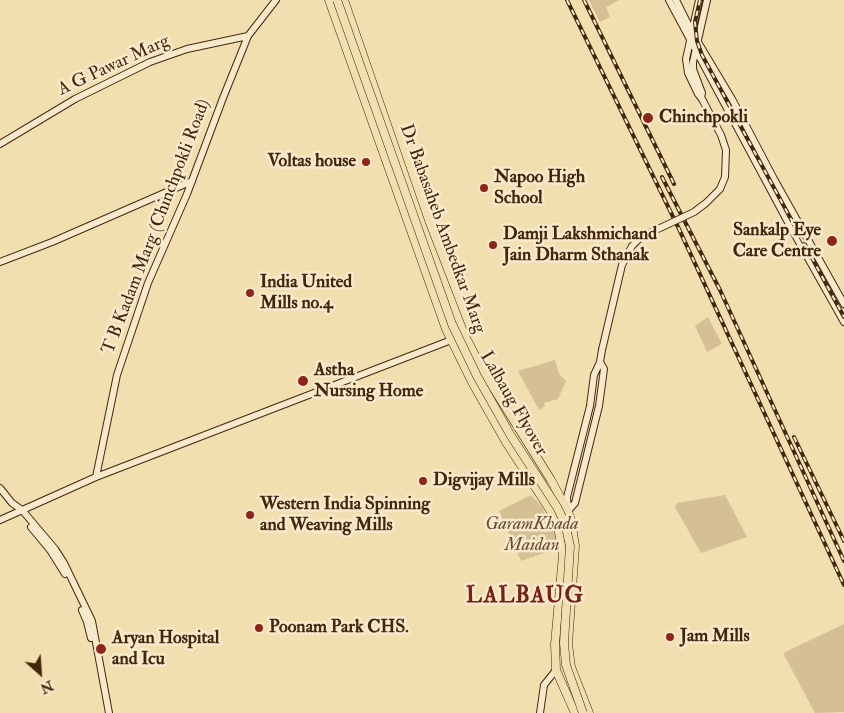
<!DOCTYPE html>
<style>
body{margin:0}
#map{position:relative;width:844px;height:713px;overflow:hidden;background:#f2dfb0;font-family:"IM FELL Double Pica",serif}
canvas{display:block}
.north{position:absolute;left:15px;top:648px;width:50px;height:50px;-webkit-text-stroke:4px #f7eacc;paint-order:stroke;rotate:154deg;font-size:14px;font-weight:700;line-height:20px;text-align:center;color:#43270c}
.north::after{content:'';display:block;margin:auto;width:18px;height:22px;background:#43270c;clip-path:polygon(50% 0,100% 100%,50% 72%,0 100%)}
</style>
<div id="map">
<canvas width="844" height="713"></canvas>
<div class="north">N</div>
</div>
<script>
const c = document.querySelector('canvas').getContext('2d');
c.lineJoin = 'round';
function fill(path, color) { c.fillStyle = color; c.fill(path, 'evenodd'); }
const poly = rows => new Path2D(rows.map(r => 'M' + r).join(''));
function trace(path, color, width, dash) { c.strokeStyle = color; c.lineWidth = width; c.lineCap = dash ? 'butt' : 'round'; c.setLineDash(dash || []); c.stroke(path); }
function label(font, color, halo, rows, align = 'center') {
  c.font = font + ' "IM FELL Double Pica",serif'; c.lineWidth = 5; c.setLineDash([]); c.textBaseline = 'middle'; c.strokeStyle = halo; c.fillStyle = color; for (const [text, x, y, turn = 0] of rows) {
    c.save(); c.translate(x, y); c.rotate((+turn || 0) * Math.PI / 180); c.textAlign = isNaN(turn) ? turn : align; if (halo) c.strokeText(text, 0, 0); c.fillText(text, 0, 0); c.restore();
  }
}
fill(poly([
 [589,0,619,0,606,7,610,17,600,22],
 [708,317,722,344,707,352,695,326],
 [555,360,559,374,566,381,558,399,544,403,545,406,539,410,518,371],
 [531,495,542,507,555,535,555,549,521,561,499,511],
 [725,495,747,537,701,553,675,507,677,503],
 [844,624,844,712,815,713,783,653]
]), '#d4c094');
const secondary = poly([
 [669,0,790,226,844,322],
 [676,0,692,32,732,99,774,179,844,304],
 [699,0,686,59,688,73,698,94,702,99],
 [701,97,702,93,693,69,693,62,707,0],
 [0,144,75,99,150,62,187,49,248,36],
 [0,262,52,242,192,181],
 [96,477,117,375,148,283,187,194,223,98,248,36,276,0],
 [0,488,12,503,22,510,55,549,64,563,92,621,109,713],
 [568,510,567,497,590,406,594,375,600,362,602,350],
 [566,513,575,503,599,406,604,369,600,362],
 [0,520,96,477,454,339],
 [31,527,50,550,65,574],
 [82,610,87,622,91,638],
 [540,713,544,685,556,670]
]);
const highway = poly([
 [329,0,446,329,472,382,506,442,552,513,558,527,563,555,555,644,556,670,575,713],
 [344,0,422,226,464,334,486,376,551,480,568,512,571,520,575,546,568,644,571,667,589,713]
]);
trace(secondary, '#43270c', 8);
trace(highway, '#43270c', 9);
trace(secondary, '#f7eacc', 6);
trace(highway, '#f2dfb0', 8);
const rail = poly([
 [567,0,679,229,844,585],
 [584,0,674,184],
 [700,0,695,22,697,41,702,55,844,317],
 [662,177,720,290,844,561],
 [794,437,844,541]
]);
trace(rail, '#43270c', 4);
trace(rail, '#f7eacc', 2, [5.5]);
const secondaryBridge = poly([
 [602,350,622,265,632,246,641,237,694,212,706,203,720,189,725,177,726,150,721,135,702,99]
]);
const highwayBridge = poly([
 [337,0,452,324,477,376,511,436,557,507,565,523,570,546,564,643,566,665,583,713]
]);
trace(secondaryBridge, '#43270c', 8, []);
trace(highwayBridge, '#43270c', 9, []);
trace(secondaryBridge, '#f7eacc', 6);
trace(highwayBridge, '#f2dfb0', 8);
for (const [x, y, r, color] of [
 [648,118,6,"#8f2418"],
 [366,162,5,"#8f2418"],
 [484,188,5,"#8f2418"],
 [832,241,6,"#8f2418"],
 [493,245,5,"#8f2418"],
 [250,293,5,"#8f2418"],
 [303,381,6,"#8f2418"],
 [423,481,5,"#8f2418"],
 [250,515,5,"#8f2418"],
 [259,628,5,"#8f2418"],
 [670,637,5,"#8f2418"],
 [101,649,6,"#8f2418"]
]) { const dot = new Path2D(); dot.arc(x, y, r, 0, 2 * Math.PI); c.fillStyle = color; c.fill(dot); trace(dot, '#f7eacc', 2); }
label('18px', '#43270c', '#f7eacc', [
 ["A G Pawar Marg",114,66,-25],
 ["T B Kadam Marg (Chinchpokli Road)",157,227,-69],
 ["Dr Babasaheb Ambedkar Marg",442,229,70],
 ["Lalbaug Flyover",513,404,60]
]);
label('bold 18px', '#43270c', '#f7eacc', [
 ["Chinchpokli",659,118],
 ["Voltas house",356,162,"right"],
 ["Napoo High",494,178],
 ["School",494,199],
 ["Sankalp Eye",821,231,"right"],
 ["Care Centre",821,252,"right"],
 ["Damji Lakshmichand",503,235],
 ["Jain Dharm Sthanak",503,256],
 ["India United",260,283],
 ["Mills no.4",260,304],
 ["Astha",314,371],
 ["Nursing Home",314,392],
 ["Digvijay Mills",433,481],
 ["Western India Spinning",260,505],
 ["and Weaving Mills",260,526],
 ["Poonam Park CHS.",269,628],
 ["Jam Mills",680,637],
 ["Aryan Hospital",112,639],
 ["and Icu",112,660]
], 'left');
label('italic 18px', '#674d2e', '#f7eacc', [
 ["GaramKhada",532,525],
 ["Maidan",532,546]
]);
c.letterSpacing = '1px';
label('bold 22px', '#7a1f14', '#f7eacc', [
 ["LALBAUG",525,597]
]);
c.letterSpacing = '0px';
</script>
